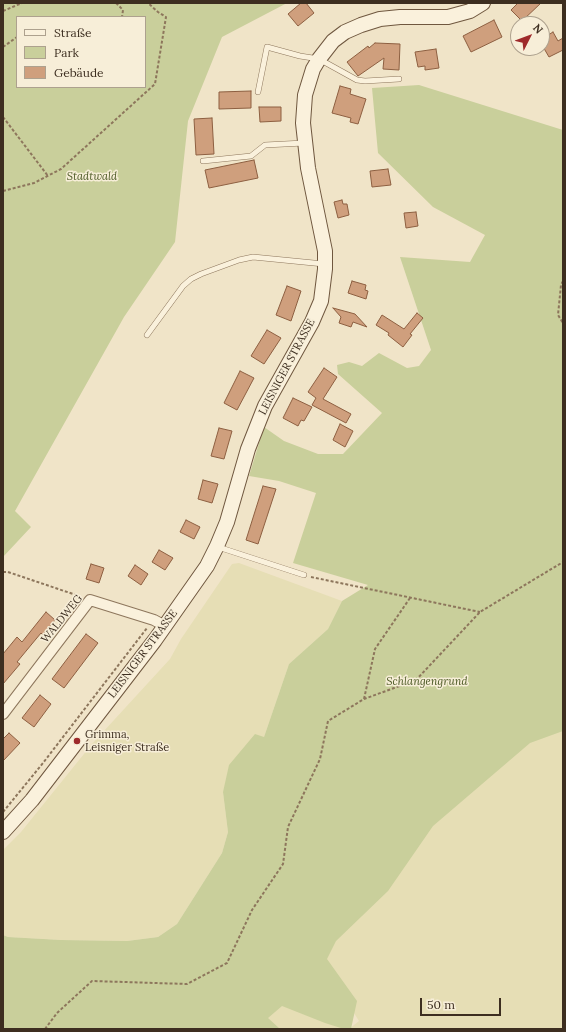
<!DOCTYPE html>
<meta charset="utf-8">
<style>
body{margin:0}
#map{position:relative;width:566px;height:1032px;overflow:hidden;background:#f0e4c8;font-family:Lora,serif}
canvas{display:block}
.frame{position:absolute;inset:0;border:4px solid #3d2e20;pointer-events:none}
.legend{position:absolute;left:16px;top:16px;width:130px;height:72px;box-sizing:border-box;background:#f7eed8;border:1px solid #ada18e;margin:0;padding:5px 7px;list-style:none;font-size:12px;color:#3d2e20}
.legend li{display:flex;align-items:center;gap:8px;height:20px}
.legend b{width:20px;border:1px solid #ada18e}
.north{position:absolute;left:510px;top:16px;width:40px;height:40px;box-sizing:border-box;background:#f7eed8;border:1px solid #ada18e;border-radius:50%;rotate:48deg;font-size:11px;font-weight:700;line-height:16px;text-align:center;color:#3d2e20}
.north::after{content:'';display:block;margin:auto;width:14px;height:18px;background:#9e2a2b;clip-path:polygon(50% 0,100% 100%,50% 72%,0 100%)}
.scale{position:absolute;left:420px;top:998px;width:81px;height:18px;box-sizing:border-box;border:2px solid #3d2e20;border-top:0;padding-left:5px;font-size:12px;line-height:14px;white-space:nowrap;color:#3d2e20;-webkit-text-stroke:3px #f7eed8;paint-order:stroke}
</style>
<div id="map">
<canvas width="566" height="1032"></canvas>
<div class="frame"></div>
<ul class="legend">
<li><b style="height:5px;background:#faf1dc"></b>Straße</li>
<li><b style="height:11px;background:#c9cf9b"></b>Park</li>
<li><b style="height:11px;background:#cf9f7d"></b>Gebäude</li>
</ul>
<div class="north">N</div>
<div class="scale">50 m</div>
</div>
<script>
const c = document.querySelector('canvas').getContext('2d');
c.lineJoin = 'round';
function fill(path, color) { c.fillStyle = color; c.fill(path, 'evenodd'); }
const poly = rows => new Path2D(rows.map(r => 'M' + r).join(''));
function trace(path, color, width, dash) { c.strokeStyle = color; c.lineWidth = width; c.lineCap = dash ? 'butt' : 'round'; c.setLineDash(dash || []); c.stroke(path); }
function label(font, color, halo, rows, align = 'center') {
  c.font = font + ' Lora,serif'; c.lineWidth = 3; c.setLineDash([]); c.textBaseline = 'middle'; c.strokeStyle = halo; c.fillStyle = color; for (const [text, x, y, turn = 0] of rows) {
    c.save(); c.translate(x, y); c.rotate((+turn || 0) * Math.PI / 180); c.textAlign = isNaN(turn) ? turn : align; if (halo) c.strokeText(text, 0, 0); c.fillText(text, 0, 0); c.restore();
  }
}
fill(poly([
 [239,563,342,601,328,629,289,664,264,737,223,792,228,832,222,853,177,924,158,937,127,941,61,940,8,937,3,935,3,850,21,832,92,744,170,659,181,639,232,564],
 [563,725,563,1029,258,1029,266,996,349,1029,359,1021,349,1005,312,961,418,832,522,731]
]), '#e6deb5');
fill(poly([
 [3,3,287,3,222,37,188,121,175,242,124,317,15,511,31,527,3,557],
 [17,17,145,17,145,87,17,87],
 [419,85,563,130,563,731,530,743,433,826,388,891,336,941,327,959,357,1001,351,1029,344,1029,325,1023,282,1006,268,1018,280,1029,3,1029,3,935,8,937,61,940,127,941,158,937,177,924,222,853,228,832,223,792,229,765,255,734,264,737,289,664,328,629,342,601,368,585,293,563,316,493,279,481,249,476,264,427,284,441,318,454,343,454,382,413,338,374,337,365,349,362,362,366,379,353,407,368,419,366,431,350,400,257,470,262,485,235,433,207,378,153,372,88]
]), '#c9cf9b');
const building = poly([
 [301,3,306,3,314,13,298,26,288,14,301,3],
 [518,3,541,3,522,21,511,10,518,3],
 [494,20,502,37,471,52,463,36,494,20],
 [553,32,558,41,563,38,563,50,549,57,542,45,542,39,553,32],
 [375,43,400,44,399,70,383,69,384,58,358,76,347,62,368,46,369,48,375,43],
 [436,49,439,68,425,70,425,66,418,67,415,52,436,49],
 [340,86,351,89,350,94,366,99,358,124,350,122,351,118,332,113,340,86],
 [251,91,251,108,219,109,219,92,251,91],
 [259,107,281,107,281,121,260,122,259,107],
 [212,118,214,154,196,155,194,119,212,118],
 [254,160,258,178,209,188,205,170,254,160],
 [388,169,391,185,372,187,370,171,388,169],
 [342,200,343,204,347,204,349,215,338,218,334,202,342,200],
 [416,212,418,226,406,228,404,213,416,212],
 [352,281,366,285,365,290,368,291,366,299,348,293,352,281],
 [287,286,301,291,291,321,276,315,287,286],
 [333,308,355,314,367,327,353,322,351,327,339,323,341,317,333,308],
 [417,313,423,318,410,334,412,335,403,347,388,335,389,333,376,325,382,315,404,329,417,313],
 [267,330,281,338,264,364,251,356,267,330],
 [324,368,337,377,323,399,351,414,346,423,312,405,316,398,308,392,324,368],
 [240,371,254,378,237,410,224,403,240,371],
 [293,398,312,407,304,421,301,420,298,426,283,418,293,398],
 [340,424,353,431,345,447,333,440,340,424],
 [219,428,232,431,224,459,211,456,219,428],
 [203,480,218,484,212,503,198,499,203,480],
 [263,486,276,489,258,544,246,540,263,486],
 [186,520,200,527,194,539,180,532,186,520],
 [159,550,173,558,165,570,152,562,159,550],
 [91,564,104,568,99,583,86,579,91,564],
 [135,565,148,574,141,585,128,576,135,565],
 [46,612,55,620,43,635,41,633,17,662,20,664,3,684,3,654,17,637,22,642,46,612],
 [86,634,98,643,64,688,52,679,86,634],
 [40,695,51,704,34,727,22,718,40,695],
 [9,733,20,743,3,761,3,739,9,733]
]);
fill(building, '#cf9f7d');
trace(building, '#8d5f41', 1);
const lane = poly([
 [258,92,267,47,300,56,319,59,357,80,365,81,399,79],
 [203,161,251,156,265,145,304,143],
 [147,335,183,286,191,279,201,274,239,260,253,257,324,264],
 [218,547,304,575]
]);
const street = poly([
 [3,714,90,600,154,620,165,626]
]);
const secondary = poly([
 [3,832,32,800,155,640,207,566,217,546,227,522,248,449,265,406,312,322,321,301,325,269,325,251,308,168,303,123,305,95,313,69,319,59,333,41,345,32,361,25,380,19,400,17,448,17,470,11,483,3]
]);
trace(lane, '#8d765c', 6);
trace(street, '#8d765c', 12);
trace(secondary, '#6f573f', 16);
trace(poly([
 [116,3,123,10,122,17],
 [3,11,22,3],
 [3,47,17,37],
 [3,117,48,176],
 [3,191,34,183,61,169,155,84,166,17,158,12,148,3],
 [563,281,561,285,558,315,563,323],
 [3,572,8,572,79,596],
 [311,577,480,612],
 [364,699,375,649,410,598],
 [3,812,43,763,147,628],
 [45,1029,57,1013,92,981,187,984,227,963,252,910,283,864,288,827,320,759,328,721,364,699,416,680,480,612,563,562]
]), '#8d765c', 2, [3, 2]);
trace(lane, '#faf1dc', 5);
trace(street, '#faf1dc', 10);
trace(secondary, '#faf1dc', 14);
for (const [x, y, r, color] of [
 [77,741,4,"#9e2a2b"]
]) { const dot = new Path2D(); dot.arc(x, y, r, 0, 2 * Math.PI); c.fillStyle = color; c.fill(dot); trace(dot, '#f7eed8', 1.5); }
label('italic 11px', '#4d5a26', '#f7eed8', [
 ["Stadtwald",92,177],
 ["Schlangengrund",427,682]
]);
label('11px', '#3d2e20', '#f7eed8', [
 ["LEISNIGER STRASSE",287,367,-62],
 ["WALDWEG",62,619,-51],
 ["LEISNIGER STRASSE",143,654,-53]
]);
label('11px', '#3d2e20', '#f7eed8', [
 ["Grimma,",85,735],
 ["Leisniger Straße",85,748]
], 'left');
</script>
